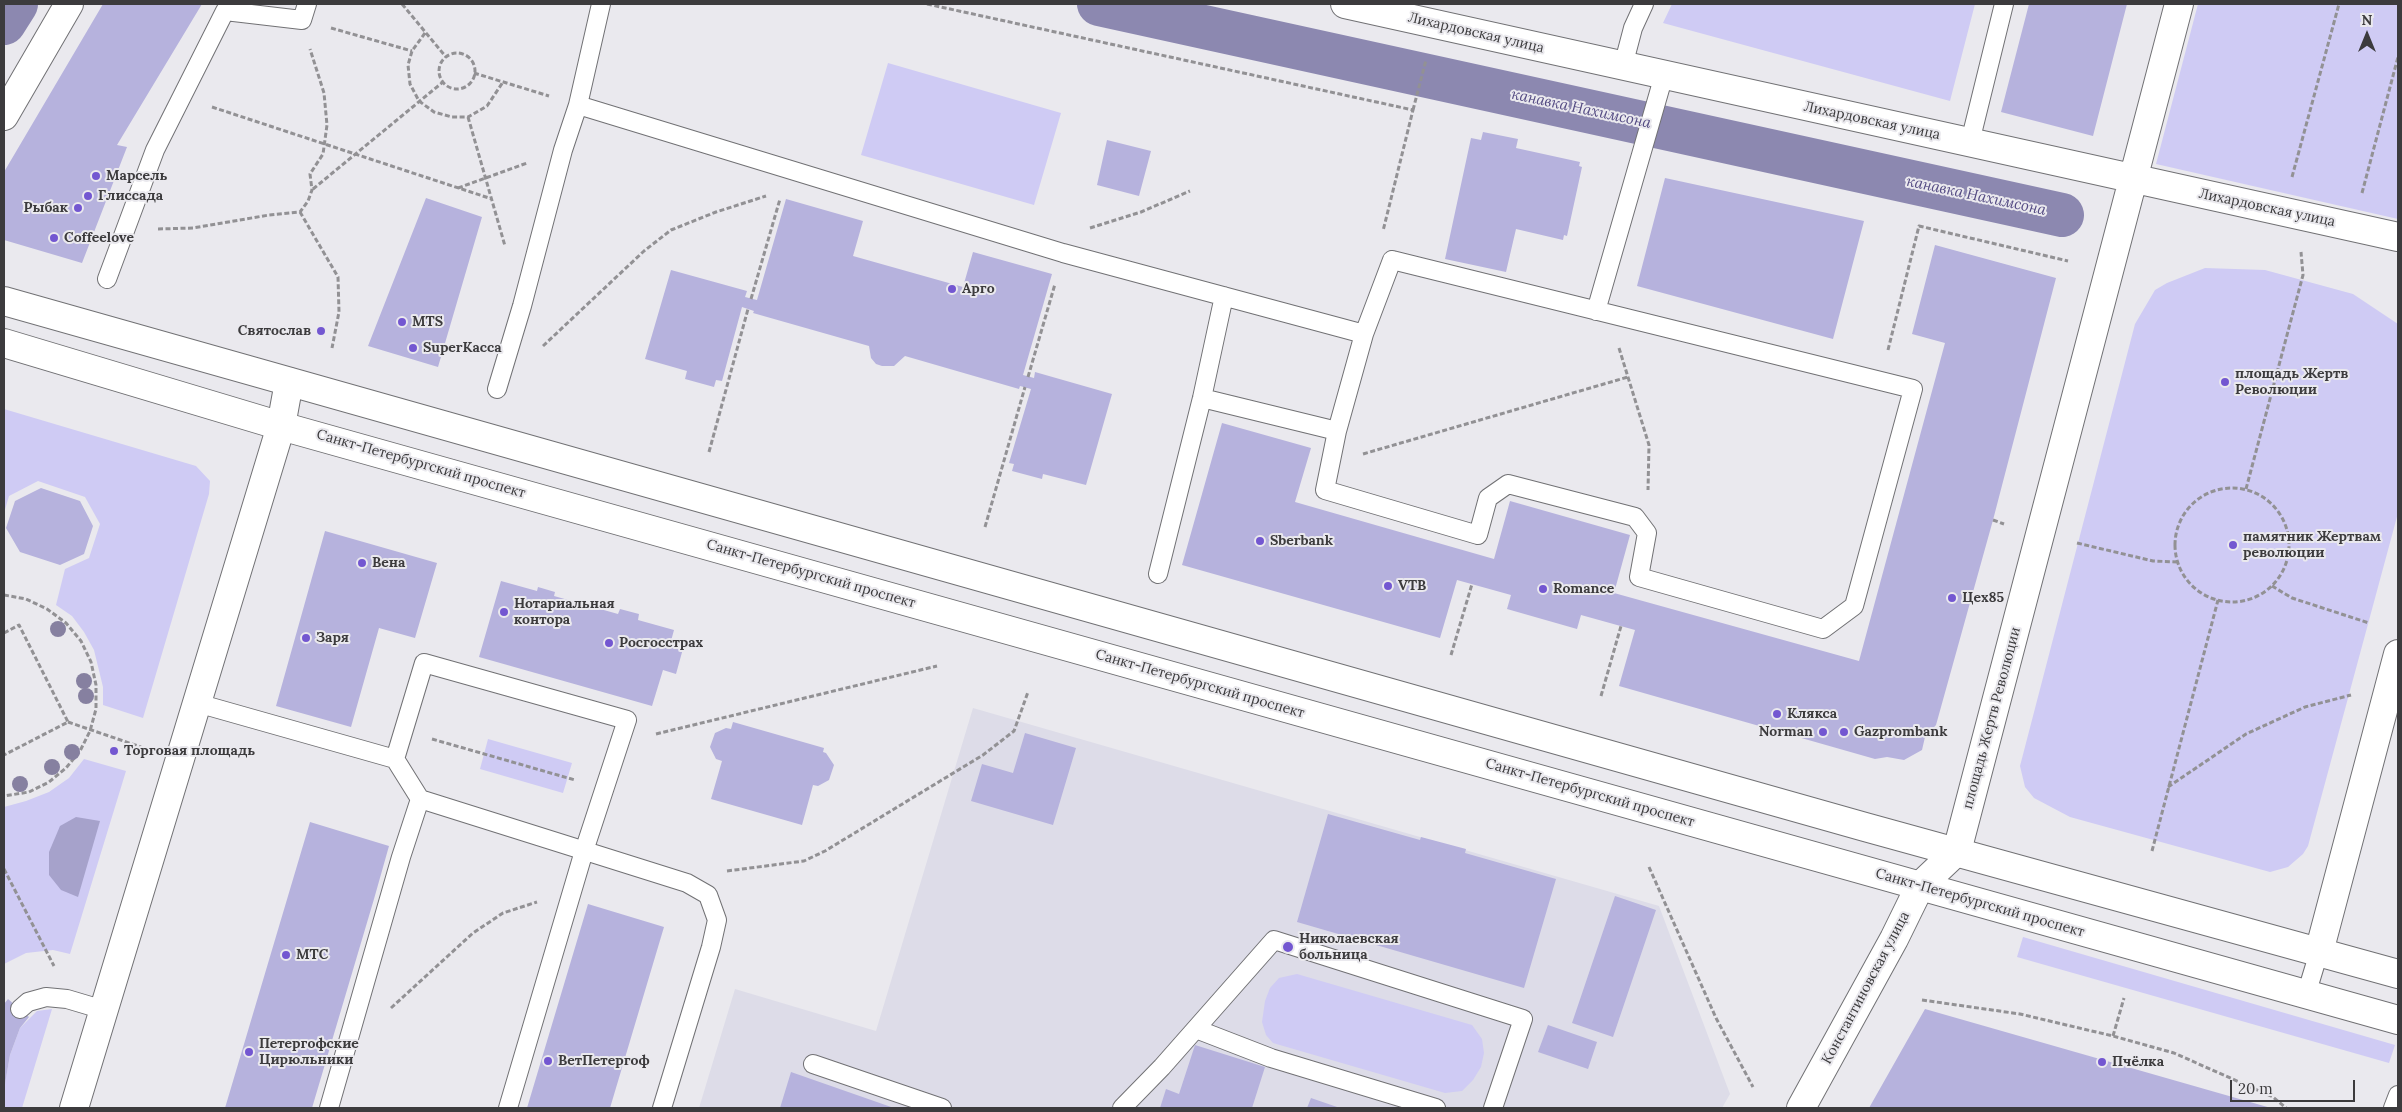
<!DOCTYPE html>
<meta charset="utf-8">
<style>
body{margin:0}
#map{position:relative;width:2402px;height:1112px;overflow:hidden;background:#eae9ee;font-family:Lora,serif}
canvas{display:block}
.frame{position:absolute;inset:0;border:5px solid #3c3b3d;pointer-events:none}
.north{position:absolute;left:2342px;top:10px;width:50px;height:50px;-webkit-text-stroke:4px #eae9ee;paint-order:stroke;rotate:0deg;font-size:14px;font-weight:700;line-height:20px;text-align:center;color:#3c3b3d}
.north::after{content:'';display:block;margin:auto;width:18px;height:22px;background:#3c3b3d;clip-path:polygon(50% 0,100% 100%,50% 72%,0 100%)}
.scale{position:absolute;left:2230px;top:1080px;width:125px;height:22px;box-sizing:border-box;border:2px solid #3c3b3d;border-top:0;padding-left:6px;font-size:15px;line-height:18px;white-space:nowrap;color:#3c3b3d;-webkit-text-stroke:4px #eae9ee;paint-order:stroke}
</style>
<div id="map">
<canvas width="2402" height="1112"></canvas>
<div class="frame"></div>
<div class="north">N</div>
<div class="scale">20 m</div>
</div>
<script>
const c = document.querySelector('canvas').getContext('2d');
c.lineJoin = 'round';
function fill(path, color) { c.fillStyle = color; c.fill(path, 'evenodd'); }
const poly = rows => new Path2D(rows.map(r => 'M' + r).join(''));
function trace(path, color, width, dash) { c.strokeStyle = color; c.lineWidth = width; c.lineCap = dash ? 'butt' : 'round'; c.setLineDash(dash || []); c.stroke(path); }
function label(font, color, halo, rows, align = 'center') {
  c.font = font + ' Lora,serif'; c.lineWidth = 4; c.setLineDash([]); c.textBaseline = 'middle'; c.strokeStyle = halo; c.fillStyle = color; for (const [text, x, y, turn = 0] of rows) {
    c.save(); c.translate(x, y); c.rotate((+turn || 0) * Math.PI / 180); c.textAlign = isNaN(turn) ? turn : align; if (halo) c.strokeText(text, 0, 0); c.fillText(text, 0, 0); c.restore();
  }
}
fill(poly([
 [973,708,1659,906,1730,1094,1722,1108,699,1108,735,989,876,1031]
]), '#dddce8');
fill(poly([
 [1672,4,1975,4,1950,101,1663,23],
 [2198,4,2398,4,2398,219,2156,164],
 [888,63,1061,113,1034,205,861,155],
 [2205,268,2265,270,2353,294,2398,324,2398,513,2308,846,2303,854,2288,867,2270,872,2070,817,2034,798,2025,787,2020,766,2135,324,2155,290,2167,283],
 [4,409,196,466,210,481,209,494,143,718,103,705,103,687,94,650,84,632,72,616,56,605,65,569,89,558,100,524,85,497,38,481,9,496,4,513],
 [488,739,572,763,563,793,480,769],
 [84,759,126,771,70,954,53,950,26,953,4,964,4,807,26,801,49,792,69,778],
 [2023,937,2395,1045,2389,1063,2017,957],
 [1297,974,1472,1025,1482,1039,1484,1053,1481,1067,1473,1080,1462,1091,1445,1093,1273,1043,1266,1035,1262,1022,1265,1001,1270,988,1279,978],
 [52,1009,22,1108,4,1108,4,1089,10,1055,20,1028,37,1011]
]), '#cfcbf4');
fill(poly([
 [76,817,100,821,78,897,61,890,49,875,49,852,60,826]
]), '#a6a2cb');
trace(poly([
 [1099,4,2062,215],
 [4,23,16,4]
]), '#8c88b0', 44);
fill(poly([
 [103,4,202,4,117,145,127,147,82,263,4,240,4,172],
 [2029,4,2127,4,2093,136,2001,112],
 [1483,132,1518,139,1516,148,1580,162,1579,166,1582,167,1567,236,1564,235,1563,240,1516,229,1506,272,1445,259,1471,138,1481,140],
 [1107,140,1151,151,1139,196,1097,185],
 [1665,178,1864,221,1833,339,1637,286],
 [426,198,482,217,438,367,368,346],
 [786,199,863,221,853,256,963,287,973,252,1052,274,1023,375,1034,378,1035,372,1112,394,1086,485,1043,474,1042,479,1012,471,1014,464,1009,463,1031,389,1020,386,1019,389,905,356,894,366,882,366,876,364,871,358,869,346,753,313,754,311,742,307,722,381,716,380,714,387,685,379,687,371,645,359,671,270,747,291,745,297,757,300],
 [1935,245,2056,278,1993,520,1936,725,1925,737,1922,750,1904,760,1887,757,1875,759,1619,686,1635,630,1581,615,1577,629,1507,609,1511,595,1457,580,1440,638,1182,565,1222,423,1311,448,1295,502,1494,559,1510,501,1630,535,1614,593,1859,661,1945,343,1912,334],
 [41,488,80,501,93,526,84,554,60,565,20,552,6,528,15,501],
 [325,531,437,563,415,638,379,628,351,727,276,706],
 [501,581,537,591,538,587,555,592,554,596,618,614,620,609,639,614,638,620,674,630,671,641,684,645,676,674,663,670,652,706,479,657],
 [733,722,824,748,823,752,826,753,834,765,829,780,818,786,813,785,802,825,711,799,722,761,716,759,710,747,715,733,726,728,731,729],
 [1025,733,1076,748,1053,825,971,801,982,764,1013,773],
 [1328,814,1420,840,1421,837,1466,849,1465,853,1556,879,1524,988,1297,922],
 [310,822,389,846,374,899,312,1108,225,1108],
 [1615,896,1656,910,1613,1037,1572,1023],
 [588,904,664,927,610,1108,527,1108],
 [8,999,29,1017,20,1028,10,1055,5,1084,4,1004],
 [1925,1009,2271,1108,1869,1108],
 [1548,1025,1597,1042,1588,1069,1538,1052],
 [1195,1045,1265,1067,1252,1108,1160,1108,1166,1089,1179,1094],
 [791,1072,894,1108,780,1108],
 [1311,1098,1340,1108,1307,1108]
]), '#b6b2dd');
const lane = poly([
 [601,4,578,105,1063,253,1364,334],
 [1623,66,1633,28,1644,4],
 [1970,142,2004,4],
 [1392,260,1913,389,1854,606,1823,629,1639,577,1647,533,1635,517,1508,484,1488,498,1478,535,1325,490,1337,431,1364,334,1392,260],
 [107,279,155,150,225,11,302,20,307,4],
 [1596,311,1664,75],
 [497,389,522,306,563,150,578,105],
 [1202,398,1337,431],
 [1158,574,1202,398,1224,296],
 [197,703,395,759,420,799,687,883,708,895,717,920,711,947,662,1108],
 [395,759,424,663,627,720,584,851,508,1108],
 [2306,995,2319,952],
 [20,1009,28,1002,46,997,67,999,104,1010],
 [1196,1029,1271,1058,1436,1108],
 [813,1064,942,1108],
 [329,1108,401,857,420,799],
 [1122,1108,1162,1067,1274,940,1523,1019,1493,1108],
 [2393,1108,2398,1095]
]);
const street = poly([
 [1345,4,2398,237],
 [4,116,69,4],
 [2319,952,2398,654],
 [74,1108,281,426,289,382],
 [1801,1108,1894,939,1920,886,1957,851,2179,4]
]);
const primary = poly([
 [4,301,1865,827,2398,974],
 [4,343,281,426,2398,1020]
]);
trace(lane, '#717174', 20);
trace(street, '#717174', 30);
trace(primary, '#717174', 30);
trace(poly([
 [402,4,446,57],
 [927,4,1413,110,1383,231],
 [331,28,412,51],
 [425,33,412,51,408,65,410,84,419,101,434,112,452,117,468,117,487,106,503,82],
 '439 71a18 18 0 1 1 36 0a18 18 0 1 1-36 0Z',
 [474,73,549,96],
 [212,107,492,199],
 [1413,110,1426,60],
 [468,117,505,246],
 [2292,177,2339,4],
 [458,188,527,163],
 [313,189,443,82],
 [2362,193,2398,57],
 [300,212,338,277,339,312,332,348],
 [1090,228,1141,212,1190,191],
 [158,229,193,228,269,215,300,212,308,201,312,190,310,174,323,154,327,125,324,93,310,49],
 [751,299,780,199],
 [543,346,644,251,671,230,716,212,766,196],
 [1619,348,1649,445,1648,490],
 [1888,350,1919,226,2068,261],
 [1028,377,1055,284],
 [709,452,748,309],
 [1363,454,1628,377],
 '2175 545a57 57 0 1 1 114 0a57 57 0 1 1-114 0Z',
 [2246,489,2303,275,2301,252],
 [1993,520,2004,524],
 [985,527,1025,387],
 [2077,543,2153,561,2178,562],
 [2272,586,2292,598,2369,623],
 [4,595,26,599,47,609,66,623,81,641,91,662,96,685,96,709,90,731,80,751,66,768,49,782,29,792,4,796],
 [4,633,19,625,68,722,4,755],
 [1451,655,1472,584],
 [1601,696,1621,626],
 [68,722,141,747],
 [656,734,937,666],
 [432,739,575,780],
 [2168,787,2246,734,2305,707,2351,695],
 [2152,851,2218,600],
 [1649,867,1716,1018,1753,1087],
 [4,869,54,966],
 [727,871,804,861,825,851,983,755,1014,731,1028,692],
 [1922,1000,2020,1014,2113,1036,2174,1053,2273,1097,2286,1108],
 [391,1008,473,933,503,913,537,902],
 [2113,1036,2124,998]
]), '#929194', 3, [5, 2.5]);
trace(lane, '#fff', 18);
trace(street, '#fff', 28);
trace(primary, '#fff', 28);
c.fillStyle = '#8680a0';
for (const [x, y] of [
 [58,629],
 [84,681],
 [86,696],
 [72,752],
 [52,767],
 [20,784]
]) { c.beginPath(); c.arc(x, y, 8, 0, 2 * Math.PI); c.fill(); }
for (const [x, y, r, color] of [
 [96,176,5,"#7357d1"],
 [88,196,5,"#7357d1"],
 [78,208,5,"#7357d1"],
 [54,238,5,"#7357d1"],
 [952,289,5,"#7357d1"],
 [402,322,5,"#7357d1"],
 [321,331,5,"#7357d1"],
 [413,348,5,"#7357d1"],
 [2225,382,5,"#7357d1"],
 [1260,541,5,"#7357d1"],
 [2233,545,5,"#7357d1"],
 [362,563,5,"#7357d1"],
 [1388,586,5,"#7357d1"],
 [1543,589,5,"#7357d1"],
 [1952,598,5,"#7357d1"],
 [504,612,5,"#7357d1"],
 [306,638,5,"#7357d1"],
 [609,643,5,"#7357d1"],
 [1777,714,5,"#7357d1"],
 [1823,732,5,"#7357d1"],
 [1844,732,5,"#7357d1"],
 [114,751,5,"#7357d1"],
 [1288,947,6,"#7357d1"],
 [286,955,5,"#7357d1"],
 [249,1052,5,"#7357d1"],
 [548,1061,5,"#7357d1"],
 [2102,1062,5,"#7357d1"]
]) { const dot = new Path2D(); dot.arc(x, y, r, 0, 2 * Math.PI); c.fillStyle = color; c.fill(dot); trace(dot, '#eae9ee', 2); }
label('14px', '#3c3b3d', '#eae9ee', [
 ["Лихардовская улица",1476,33,13],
 ["Лихардовская улица",1872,121,12],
 ["Лихардовская улица",2267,208,12],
 ["Санкт-Петербургский проспект",421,464,16],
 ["Санкт-Петербургский проспект",811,574,16],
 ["Санкт-Петербургский проспект",1200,684,16],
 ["площадь Жертв Революции",1992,718,-75],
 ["Санкт-Петербургский проспект",1590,793,16],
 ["Санкт-Петербургский проспект",1980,903,16],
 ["Константиновская улица",1866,988,-62]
]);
label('bold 14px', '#3c3b3d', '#eae9ee', [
 ["Марсель",106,176],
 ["Глиссада",98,196],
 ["Рыбак",68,208,"right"],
 ["Cоffeelove",64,238],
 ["Арго",962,289],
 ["MTS",412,322],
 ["Святослав",311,331,"right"],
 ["SuperКасса",423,348],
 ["площадь Жертв",2235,374],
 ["Революции",2235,390],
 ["памятник Жертвам",2243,537],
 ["революции",2243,553],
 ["Sberbank",1270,541],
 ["Вена",372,563],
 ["VTB",1398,586],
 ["Romance",1553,589],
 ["Цех85",1962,598],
 ["Нотариальная",514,604],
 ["контора",514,620],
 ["Заря",316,638],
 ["Росгосстрах",619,643],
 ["Клякса",1787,714],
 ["Norman",1813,732,"right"],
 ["Gazprombank",1854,732],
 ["Торговая площадь",124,751],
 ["Николаевская",1299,939],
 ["больница",1299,955],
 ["МТС",296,955],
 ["Петергофские",259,1044],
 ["Цирюльники",259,1060],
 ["ВетПетергоф",558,1061],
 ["Пчёлка",2112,1062]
], 'left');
label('italic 15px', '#544b83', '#eae9ee', [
 ["канавка Нахимсона",1581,109,12],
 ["канавка Нахимсона",1976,196,12]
]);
</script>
